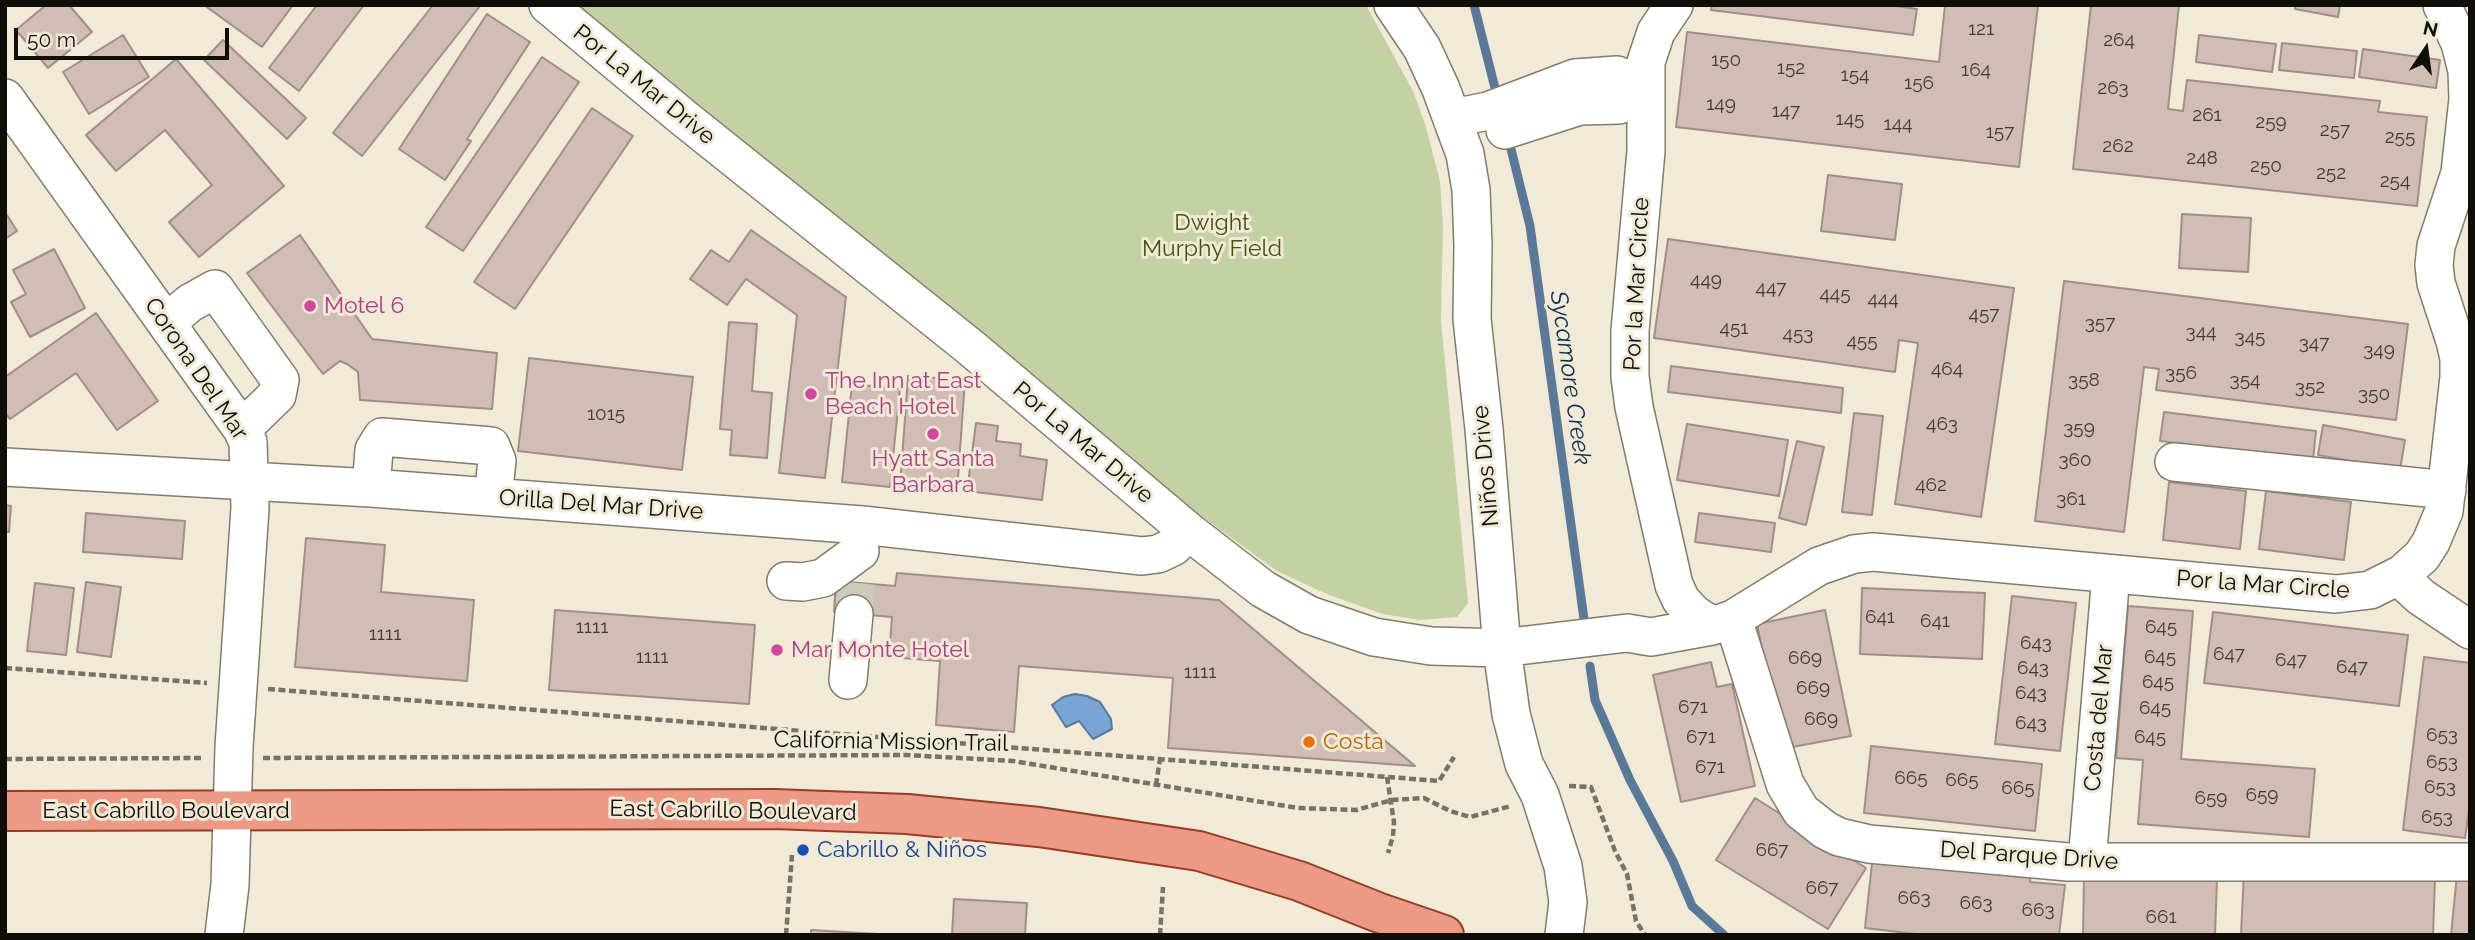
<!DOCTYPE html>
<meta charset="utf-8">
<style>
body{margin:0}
#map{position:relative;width:2475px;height:940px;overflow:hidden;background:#f0ead7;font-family:Raleway,sans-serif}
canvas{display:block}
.frame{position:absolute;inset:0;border:7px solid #100e08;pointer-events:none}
.north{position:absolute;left:2391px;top:14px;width:70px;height:70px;-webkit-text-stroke:5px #f0ead7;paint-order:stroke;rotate:13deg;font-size:19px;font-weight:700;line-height:28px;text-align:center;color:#100e08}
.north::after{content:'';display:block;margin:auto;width:24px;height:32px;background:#100e08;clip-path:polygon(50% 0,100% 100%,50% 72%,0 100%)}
.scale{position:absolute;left:14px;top:28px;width:215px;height:32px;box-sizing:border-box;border:4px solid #100e08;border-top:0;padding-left:9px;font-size:21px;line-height:24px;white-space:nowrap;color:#100e08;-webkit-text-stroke:5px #f0ead7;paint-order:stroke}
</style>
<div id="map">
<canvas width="2475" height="940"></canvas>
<div class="frame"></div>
<div class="north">N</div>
<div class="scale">50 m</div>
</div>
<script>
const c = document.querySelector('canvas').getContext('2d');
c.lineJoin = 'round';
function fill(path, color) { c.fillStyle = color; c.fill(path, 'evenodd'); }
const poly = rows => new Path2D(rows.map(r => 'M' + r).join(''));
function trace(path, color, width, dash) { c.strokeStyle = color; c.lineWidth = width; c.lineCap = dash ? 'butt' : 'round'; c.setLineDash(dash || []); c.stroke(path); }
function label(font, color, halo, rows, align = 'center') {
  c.font = font + ' Raleway,sans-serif'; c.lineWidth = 6; c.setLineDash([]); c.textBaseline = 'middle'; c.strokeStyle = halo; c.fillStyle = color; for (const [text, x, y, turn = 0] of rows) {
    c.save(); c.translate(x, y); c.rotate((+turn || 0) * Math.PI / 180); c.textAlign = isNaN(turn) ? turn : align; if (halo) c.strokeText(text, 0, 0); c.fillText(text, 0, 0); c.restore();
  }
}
fill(poly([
 [548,5,1366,5,1413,91,1425,124,1440,181,1443,225,1441,321,1468,603,1457,617,1420,620,1383,614,1329,595,1277,571,970,347]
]), '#c3d1a5');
const water = poly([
 [1075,694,1087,696,1100,702,1111,719,1112,729,1093,739,1079,721,1066,727,1052,705,1063,697,1075,694]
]);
fill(water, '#79a5d6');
trace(water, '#5a7898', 2);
trace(poly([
 [1474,5,1496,92],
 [1510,145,1530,226,1584,619],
 [1590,666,1595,700,1630,780,1673,861,1692,906,1724,935]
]), '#5a7898', 9);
const building = poly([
 [46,5,69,5,92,32,48,68,16,30,46,5],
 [204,5,293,5,262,47,204,5],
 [317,5,364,5,299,91,269,68,317,5],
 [433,5,480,6,362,156,333,133,433,5],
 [1712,5,1889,5,1917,9,1913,35,1711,10,1712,5],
 [1945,5,2038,5,2019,167,1676,127,1687,32,1939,62,1945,5],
 [2091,5,2179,5,2168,109,2183,111,2187,80,2380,101,2378,112,2427,117,2417,206,2073,169,2091,5],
 [2296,5,2340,5,2338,17,2295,9,2296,5],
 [487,14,530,42,467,139,471,141,445,180,399,149,487,14],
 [123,35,149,77,89,114,63,72,123,35],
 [2199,35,2276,44,2272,72,2196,62,2199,35],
 [223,40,306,118,287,139,204,60,223,40],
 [2282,43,2357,51,2354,78,2279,70,2282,43],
 [2363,49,2440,60,2436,88,2359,77,2363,49],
 [542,57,579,82,463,251,426,227,542,57],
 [176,59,284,186,199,257,169,222,212,185,165,130,116,171,86,135,176,59],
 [592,108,633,136,515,309,474,282,592,108],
 [1828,175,1902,184,1895,240,1821,231,1828,175],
 [5,212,17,231,5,239,5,212],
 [2182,214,2251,218,2248,272,2179,268,2182,214],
 [751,230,846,297,825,478,779,473,797,315,746,279,727,305,690,279,711,250,729,262,751,230],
 [300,235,372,339,497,353,492,409,360,400,358,372,347,364,340,361,323,374,247,273,300,235],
 [1668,239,2014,288,1981,517,1895,504,1918,343,1899,340,1895,372,1654,338,1668,239],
 [54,249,85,308,30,337,11,302,26,294,13,270,54,249],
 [2064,281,2408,324,2396,420,2156,390,2159,369,2144,367,2124,532,2035,521,2064,281],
 [96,313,158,401,117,430,76,373,10,419,5,413,5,377,96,313],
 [729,322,757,324,752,391,772,393,767,458,730,455,732,430,720,429,729,322],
 [529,358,693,377,682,470,518,451,529,358],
 [1671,366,1843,388,1841,413,1668,392,1671,366],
 [908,376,965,380,957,492,900,487,908,376],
 [852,384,900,389,890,487,842,482,852,384],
 [2164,412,2316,431,2313,460,2160,441,2164,412],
 [1854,413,1883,416,1872,515,1842,512,1854,413],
 [976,423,998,426,996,441,1021,444,1020,456,1047,460,1042,500,967,491,976,423],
 [1687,424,1788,440,1779,496,1677,480,1687,424],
 [2323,425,2405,440,2400,470,2318,455,2323,425],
 [1797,441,1824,447,1806,525,1779,518,1797,441],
 [2169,482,2246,491,2240,549,2163,540,2169,482],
 [2266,491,2351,502,2344,560,2259,549,2266,491],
 [5,505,11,506,9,532,5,532,5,505],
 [86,513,185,521,182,559,83,552,86,513],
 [1699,513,1775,523,1771,552,1695,542,1699,513],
 [306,538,385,545,381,592,474,600,467,681,295,667,306,538],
 [897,573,1219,600,1415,766,1168,748,1173,678,1019,666,1014,732,936,725,940,661,889,657,892,617,834,612,836,581,895,586,897,573],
 [86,582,121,587,111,657,77,652,86,582],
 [35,583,74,588,66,655,27,651,35,583],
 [1862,588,1985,593,1982,659,1860,654,1862,588],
 [2012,596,2076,603,2060,751,1995,744,2012,596],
 [2128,606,2193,611,2181,759,2315,769,2309,837,2138,824,2143,760,2116,758,2128,606],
 [555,610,755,625,749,704,549,690,555,610],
 [1825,610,1851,736,1782,749,1757,624,1825,610],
 [2213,612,2408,635,2399,706,2204,683,2213,612],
 [2424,657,2470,663,2470,803,2465,838,2403,830,2424,657],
 [1711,662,1717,687,1732,684,1755,786,1681,802,1653,675,1711,662],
 [1871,746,2042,764,2035,831,1864,813,1871,746],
 [1755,798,1866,868,1828,929,1716,860,1755,798],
 [1873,854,2031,872,2030,882,2065,885,2059,935,1924,935,1865,928,1873,854],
 [2244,871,2435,880,2433,935,2241,935,2244,871],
 [2457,874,2470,876,2470,935,2451,935,2457,874],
 [2084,876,2217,879,2215,935,2083,935,2084,876],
 [954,899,1027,903,1025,935,952,935,954,899],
 [811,930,895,935,811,935,811,930]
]);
fill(building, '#d2bdb6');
trace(building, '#a18e86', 2);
trace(poly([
 [854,614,857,583]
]), '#cec9b8', 37, [37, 18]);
const minor = poly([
 [548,5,685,119,970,347,1188,531,1263,589,1309,615,1374,637,1431,646,1502,648,1627,633,1651,637,1712,626,1733,619,1819,566,1854,554,1873,552,2336,594,2370,590,2402,574,2422,556,2431,542,2444,511,2459,377,2459,358,2455,341,2436,283,2434,265,2436,246,2460,173,2468,99,2467,71,2460,43,2442,5],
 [1393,5,1422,48,1441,89,1465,154,1471,190,1473,245,1472,319,1484,429,1502,648,1511,714,1524,764,1540,795,1563,866,1568,902,1564,935],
 [1674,5,1656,32,1646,62,1646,151,1630,331,1630,377,1634,407,1674,585,1681,600,1694,614,1712,626],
 [5,98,242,429,248,442,250,508,234,747,230,885,224,935],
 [1453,118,1488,111,1575,78,1617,75,1646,89],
 [1505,130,1580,106,1619,105,1646,89],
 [166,323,190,303,215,289,280,380,277,395,242,429],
 [2174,462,2447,490],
 [5,467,371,488,862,525,1142,556,1158,554,1173,547,1188,531],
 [371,488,374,450,382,437,491,446,497,461,493,497],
 [2402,574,2409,586,2421,597,2470,630],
 [786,581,803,582,823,578,860,551],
 [1733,619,1785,784,1801,811,1825,830,1839,837,1869,844,2068,862,2470,862],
 [848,680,854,614],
 [2087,862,2111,574]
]);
const major = poly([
 [5,811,774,809,907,814,1039,827,1199,851,1299,881,1377,912,1444,935]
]);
trace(minor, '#817c6b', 40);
trace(major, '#973c25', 42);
trace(poly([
 [5,668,207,683],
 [268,689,1439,781,1454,757],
 [263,758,907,755,1013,761,1298,808,1356,810,1392,800,1424,798,1450,811,1470,817,1511,806],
 [5,759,202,758],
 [1387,777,1394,822,1393,836,1388,853],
 [1156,785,1160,759],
 [1569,786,1591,787,1615,851,1627,874,1636,921,1645,935],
 [786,935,792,855],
 [1160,935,1163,887]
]), '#757266', 4.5, [7, 3.5]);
trace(minor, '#fff', 37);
trace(major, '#ec9986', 38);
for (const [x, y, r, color] of [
 [310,306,7,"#d1479c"],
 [811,394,7,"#d1479c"],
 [933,434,7,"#d1479c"],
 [777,650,7,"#d1479c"],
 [1309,742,7,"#e8710a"],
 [803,850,7,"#1a4fb4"]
]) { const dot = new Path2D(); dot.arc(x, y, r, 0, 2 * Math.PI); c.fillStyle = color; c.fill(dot); trace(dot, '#f0ead7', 2.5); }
label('19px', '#403a34', null, [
 ["121",1981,29],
 ["264",2119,40],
 ["150",1726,60],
 ["152",1791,68],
 ["164",1976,70],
 ["154",1855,75],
 ["156",1919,83],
 ["263",2113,88],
 ["149",1721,104],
 ["147",1786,111],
 ["261",2207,115],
 ["145",1850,119],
 ["259",2271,122],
 ["144",1898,124],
 ["257",2335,130],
 ["157",2000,132],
 ["255",2400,137],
 ["262",2118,146],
 ["248",2202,158],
 ["250",2266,166],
 ["252",2331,173],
 ["254",2395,181],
 ["449",1706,280],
 ["447",1771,288],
 ["445",1835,294],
 ["444",1883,299],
 ["457",1984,314],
 ["357",2100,323],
 ["451",1734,328],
 ["344",2201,332],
 ["453",1798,334],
 ["345",2250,337],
 ["455",1862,341],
 ["347",2314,343],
 ["349",2379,350],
 ["464",1947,369],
 ["356",2181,373],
 ["358",2084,380],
 ["354",2245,380],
 ["352",2310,387],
 ["350",2374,394],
 ["1015",606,414],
 ["463",1942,424],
 ["359",2079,428],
 ["360",2075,460],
 ["462",1931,485],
 ["361",2071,499],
 ["641",1880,617],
 ["641",1935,621],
 ["1111",592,627],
 ["645",2161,627],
 ["1111",385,634],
 ["643",2036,643],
 ["647",2229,654],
 ["1111",652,657],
 ["645",2160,657],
 ["669",1805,658],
 ["647",2291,660],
 ["647",2352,667],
 ["643",2033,668],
 ["1111",1200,672],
 ["645",2158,682],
 ["669",1813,688],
 ["643",2031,693],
 ["671",1693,707],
 ["645",2155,708],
 ["669",1821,719],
 ["643",2031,723],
 ["653",2442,735],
 ["671",1701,737],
 ["645",2150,737],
 ["653",2442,762],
 ["671",1710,767],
 ["665",1911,778],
 ["665",1962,780],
 ["653",2440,787],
 ["665",2018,788],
 ["659",2262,795],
 ["659",2211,798],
 ["653",2437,817],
 ["667",1772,850],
 ["667",1822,888],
 ["663",1914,898],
 ["663",1976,903],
 ["663",2038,910],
 ["661",2161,917]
]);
label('23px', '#100e08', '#f0ead7', [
 ["Por La Mar Drive",644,85,39],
 ["Por la Mar Circle",1637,284,-87],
 ["Corona Del Mar",196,369,56],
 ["Por La Mar Drive",1083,443,40],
 ["Niños Drive",1486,466,-95],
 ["Orilla Del Mar Drive",601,505,4],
 ["Por la Mar Circle",2263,585,4],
 ["Costa del Mar",2099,718,-85],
 ["California Mission Trail",891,742,1],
 ["East Cabrillo Boulevard",166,811],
 ["East Cabrillo Boulevard",733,811,1],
 ["Del Parque Drive",2029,856,4]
]);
label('23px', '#45550f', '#f0ead7', [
 ["Dwight",1212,223],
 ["Murphy Field",1212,249]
]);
label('23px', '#b23c85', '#f0ead7', [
 ["Motel 6",324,306],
 ["The Inn at East",825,381],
 ["Beach Hotel",825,407],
 ["Hyatt Santa",933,459,"center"],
 ["Barbara",933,485,"center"],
 ["Mar Monte Hotel",791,650]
], 'left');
label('23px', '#c56008', '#f0ead7', [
 ["Costa",1323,742]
], 'left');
label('23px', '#164399', '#f0ead7', [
 ["Cabrillo & Niños",817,850]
], 'left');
label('italic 24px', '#0e2d4e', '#f0ead7', [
 ["Sycamore Creek",1570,378,82]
]);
</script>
